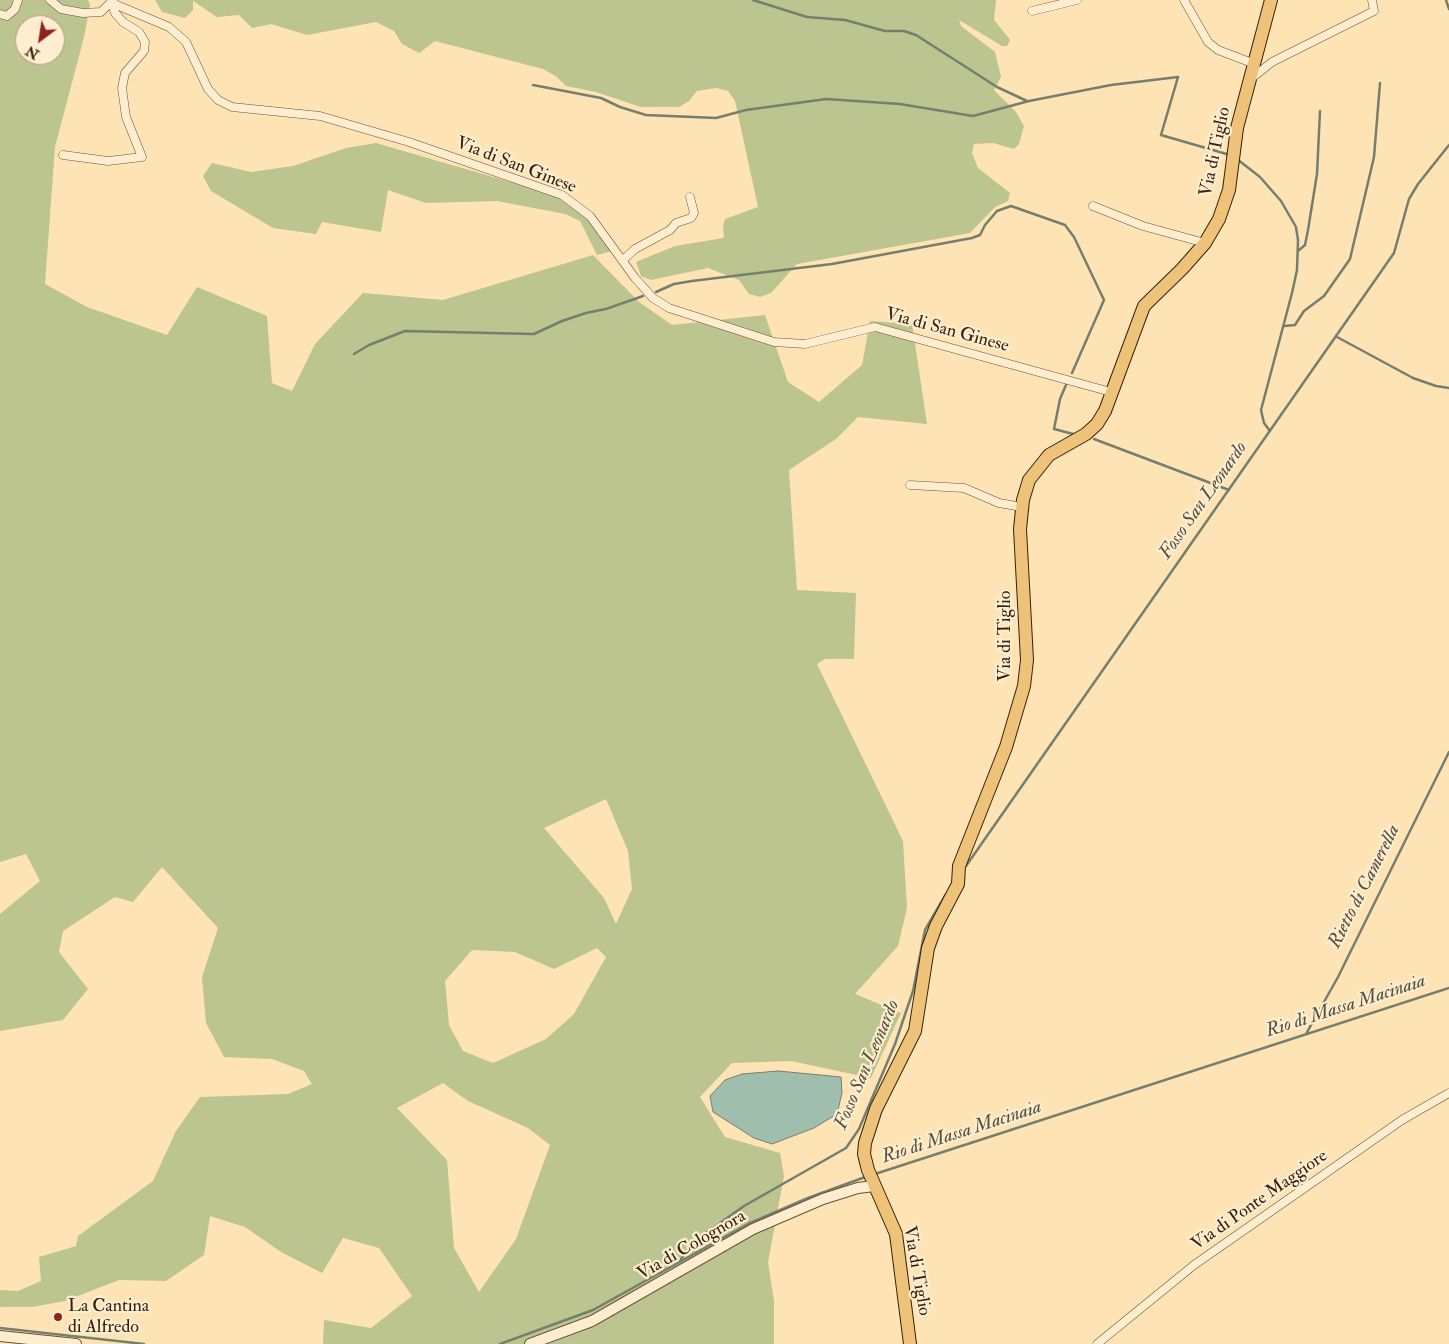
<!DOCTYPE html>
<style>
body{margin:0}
#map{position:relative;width:1449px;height:1344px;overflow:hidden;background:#fee3b5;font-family:"IM FELL Double Pica",serif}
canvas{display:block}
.north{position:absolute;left:15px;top:15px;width:50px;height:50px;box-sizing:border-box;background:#feedcf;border:1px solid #ae9b82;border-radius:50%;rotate:211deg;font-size:14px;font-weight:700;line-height:20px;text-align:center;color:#36210e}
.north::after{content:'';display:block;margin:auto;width:18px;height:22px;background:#8f2418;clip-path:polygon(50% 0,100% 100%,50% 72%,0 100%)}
</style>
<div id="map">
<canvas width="1449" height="1344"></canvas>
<div class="north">N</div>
</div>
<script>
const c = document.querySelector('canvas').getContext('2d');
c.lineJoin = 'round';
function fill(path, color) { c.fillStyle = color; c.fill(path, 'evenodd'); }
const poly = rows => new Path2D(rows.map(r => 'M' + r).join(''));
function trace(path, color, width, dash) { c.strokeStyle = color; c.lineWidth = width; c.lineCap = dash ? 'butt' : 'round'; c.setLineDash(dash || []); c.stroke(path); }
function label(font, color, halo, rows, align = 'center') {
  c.font = font + ' "IM FELL Double Pica",serif'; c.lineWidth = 4.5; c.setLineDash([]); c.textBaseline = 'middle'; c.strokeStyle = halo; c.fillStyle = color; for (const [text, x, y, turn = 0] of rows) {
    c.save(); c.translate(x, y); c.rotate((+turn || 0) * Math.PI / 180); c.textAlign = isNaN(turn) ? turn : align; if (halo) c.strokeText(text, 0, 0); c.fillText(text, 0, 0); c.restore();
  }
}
fill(poly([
 [0,0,88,0,90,5,84,37,55,147,45,284,87,307,167,335,197,287,267,316,272,383,292,391,315,344,363,293,443,300,593,255,639,302,672,325,765,315,788,382,819,402,862,365,870,321,912,324,927,424,858,417,836,439,789,470,797,590,856,593,854,659,825,659,817,664,903,841,907,908,898,946,855,994,901,1013,871,1078,791,1061,732,1063,700,1097,725,1137,780,1153,784,1176,768,1262,774,1301,774,1344,323,1344,324,1320,371,1328,412,1296,379,1248,343,1238,322,1273,281,1252,245,1227,210,1216,204,1255,166,1281,119,1280,65,1301,32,1307,0,1307,0,1290,18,1291,41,1281,39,1257,76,1246,78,1236,153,1181,176,1131,200,1097,288,1094,312,1084,304,1071,272,1059,224,1057,206,1023,202,977,218,928,162,867,133,902,115,897,63,931,59,952,88,989,63,1020,0,1031,0,914,40,881,26,854,0,862],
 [25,25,55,25,55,55,25,55],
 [606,799,628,851,632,889,616,924,604,898,544,828],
 [597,948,606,957,574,1014,546,1039,493,1063,463,1051,449,1025,445,981,472,950,515,952,554,969],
 [443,1083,468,1101,528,1128,550,1145,516,1239,479,1292,454,1248,447,1160,397,1108],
 [155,0,996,0,994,20,1008,37,1010,40,1007,46,1002,46,959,20,961,26,995,52,1001,77,994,90,1016,112,1024,126,1019,144,1014,149,993,143,974,144,972,153,978,168,1010,193,1008,201,995,207,970,233,797,264,771,293,760,297,749,294,739,280,708,268,651,280,641,276,636,262,675,246,724,238,723,226,725,219,758,207,735,101,728,91,716,88,697,91,689,101,679,107,641,107,596,92,566,86,557,77,543,69,435,41,419,53,402,44,394,31,376,22,307,35,271,24,252,28,239,15,217,17,193,1,193,10,185,18,162,12],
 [376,143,562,197,583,212,613,251,597,255,580,221,565,214,497,201,426,203,388,190,381,232,322,222,316,234,273,228,211,191,203,176,212,163,251,172,293,166,346,148]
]), '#bcc490');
const water = poly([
 [778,1071,841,1077,842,1093,837,1114,814,1128,772,1144,754,1138,713,1112,710,1096,725,1080,742,1074,778,1071]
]);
fill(water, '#a0bead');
trace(water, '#767f6d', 1);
trace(poly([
 [753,0,807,17,845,20,885,31,904,31,916,35,997,87,1027,101],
 [1446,0,1449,9],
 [533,85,601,98,620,107,646,115,716,118,746,110,826,99,900,104,973,116,1029,101,1111,85,1178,77,1161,135,1230,155],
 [1237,159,1260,177,1281,201,1296,227,1298,240,1297,270,1292,293,1261,410,1264,423,1270,431],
 [1298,251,1305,245,1308,230,1317,174,1320,111],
 [656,292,674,284,692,281,832,264,972,238,980,235,985,225,997,211,1011,206,1065,225,1074,237,1104,300,1072,373],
 [1284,326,1295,325,1304,311,1324,296,1350,259,1374,157,1380,83],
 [1337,337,1413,378,1436,386,1449,388],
 [354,354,369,345,405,331,534,334,562,321,586,313,606,309,643,296],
 [1066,385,1060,399,1054,429,1077,435],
 [1094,439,1229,490],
 [966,866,1394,253,1409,199,1418,184,1449,145],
 [1306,1034,1338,977,1449,752],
 [875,1174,1449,988],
 [680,1260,699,1238,744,1206,846,1148,859,1129,895,1044,913,991,925,930,946,894],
 [0,1328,144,1344],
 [500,1344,593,1310,748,1224,808,1198,868,1176]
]), '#767f6d', 2.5);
const minor = poly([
 [50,0,61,9,83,13,101,12,113,0],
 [1184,0,1208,42,1218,50,1255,64],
 [112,3,169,27,186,42,208,89,218,100,232,107,320,116,409,142,562,195,590,216,635,278,653,298,669,308,774,342,805,344,875,327,1111,392],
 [1032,11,1077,0],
 [0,14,7,16,15,9,18,0],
 [1252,78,1272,62,1374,11,1372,0],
 [63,155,108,161,142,157,126,117,122,88,125,73,144,51,145,42,139,32,123,22,115,13,112,3],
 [1093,206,1143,226,1205,243],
 [623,260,635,249,670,230,676,223,691,218,694,213,690,197],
 [910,485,964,488,999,503,1022,507],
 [1097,1344,1194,1265,1402,1120,1449,1093]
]);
const tertiary = poly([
 [0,1336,76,1344],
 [530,1344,592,1321,753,1229,823,1199,858,1188,874,1186]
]);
const primary = poly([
 [910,1344,896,1234,868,1170,864,1154,865,1143,876,1109,915,1031,928,948,936,926,958,884,959,866,1006,747,1024,686,1027,660,1020,529,1023,500,1029,480,1049,455,1086,434,1097,424,1105,411,1144,306,1182,269,1205,243,1219,219,1229,190,1237,128,1271,0]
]);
trace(minor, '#685238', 9);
trace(tertiary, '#685238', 12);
trace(primary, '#36210e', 14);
trace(minor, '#feedcf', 8);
trace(tertiary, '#feedcf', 10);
trace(primary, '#efc27a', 12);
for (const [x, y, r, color] of [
 [58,1317,5,"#8f2418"]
]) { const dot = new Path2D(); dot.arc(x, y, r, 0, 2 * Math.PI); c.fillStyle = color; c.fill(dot); trace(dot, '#feedcf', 2); }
label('18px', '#36210e', '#feedcf', [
 ["Via di Tiglio",1216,152,-78],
 ["Via di San Ginese",516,166,21],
 ["Via di San Ginese",947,331,15],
 ["Via di Tiglio",1006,636,-90],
 ["Via di Ponte Maggiore",1260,1201,-35],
 ["Via di Colognora",692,1246,-30],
 ["Via di Tiglio",916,1271,80]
]);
label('18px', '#36210e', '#feedcf', [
 ["La Cantina",68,1307],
 ["di Alfredo",68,1328]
], 'left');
label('italic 19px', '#56503e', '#feedcf', [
 ["Fosso San Leonardo",1204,501,-55],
 ["Rietto di Camerella",1365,887,-63],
 ["Rio di Massa Macinaia",1346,1007,-18],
 ["Fosso San Leonardo",868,1065,-67],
 ["Rio di Massa Macinaia",962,1133,-18]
]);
</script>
